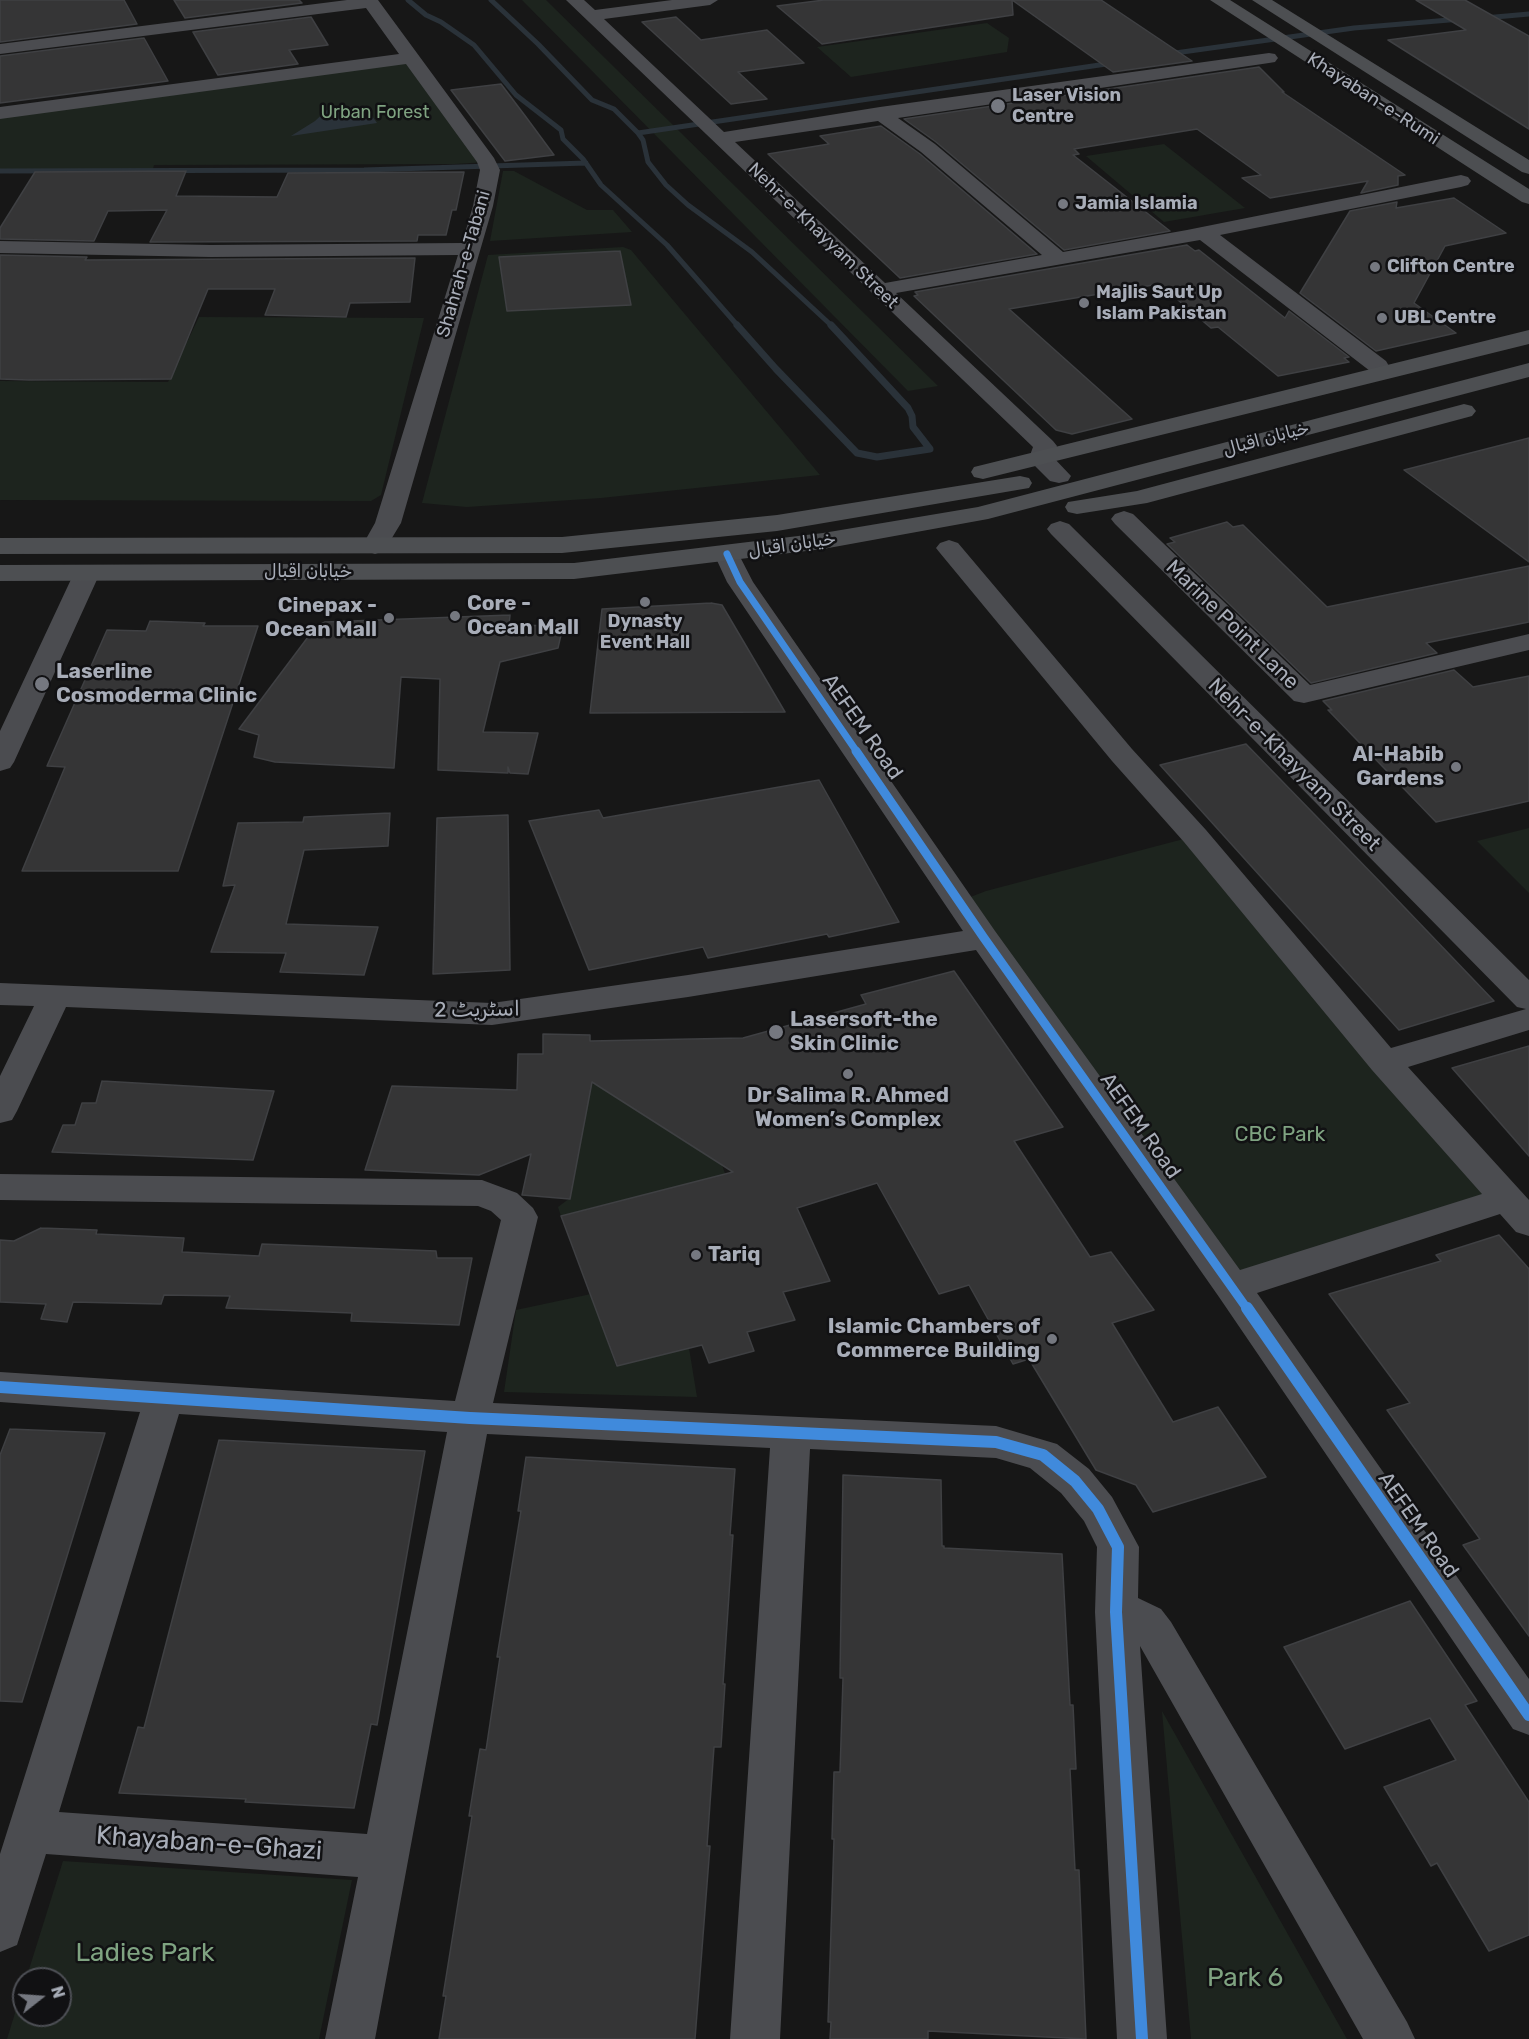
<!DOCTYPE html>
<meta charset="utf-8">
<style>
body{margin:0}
#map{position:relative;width:1529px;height:2039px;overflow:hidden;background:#171717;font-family:Rubik,sans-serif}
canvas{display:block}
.north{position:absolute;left:12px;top:1967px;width:60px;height:60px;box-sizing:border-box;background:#111113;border:2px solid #4d4f55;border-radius:50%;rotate:73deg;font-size:16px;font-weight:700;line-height:24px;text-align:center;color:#a8adb8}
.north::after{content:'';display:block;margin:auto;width:21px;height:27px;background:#757880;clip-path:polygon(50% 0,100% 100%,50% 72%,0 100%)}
</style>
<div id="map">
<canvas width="1529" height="2039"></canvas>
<div class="north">N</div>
</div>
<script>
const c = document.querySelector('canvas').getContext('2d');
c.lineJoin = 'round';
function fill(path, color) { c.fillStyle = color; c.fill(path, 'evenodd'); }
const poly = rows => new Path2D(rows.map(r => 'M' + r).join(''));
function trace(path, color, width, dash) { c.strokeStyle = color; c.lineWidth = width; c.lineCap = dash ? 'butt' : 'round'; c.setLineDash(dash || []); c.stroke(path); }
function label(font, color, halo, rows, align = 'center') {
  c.font = font + ' Rubik,"Noto Sans Arabic",sans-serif'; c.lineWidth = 5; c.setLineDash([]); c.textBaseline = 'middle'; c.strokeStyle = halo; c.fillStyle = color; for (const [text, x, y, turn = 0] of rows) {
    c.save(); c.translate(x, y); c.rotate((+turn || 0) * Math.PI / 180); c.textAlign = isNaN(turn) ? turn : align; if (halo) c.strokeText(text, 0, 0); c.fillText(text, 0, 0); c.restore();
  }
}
fill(poly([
 [522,0,546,0,938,386,908,391],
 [987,23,1009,38,1007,52,851,77,817,47],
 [409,58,487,162,455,164,154,165,153,169,0,170,0,113],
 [1164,144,1245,208,1164,222,1086,156],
 [503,171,514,171,587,210,613,210,632,232,490,241],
 [623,247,631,250,820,475,601,498,467,507,422,503,488,255],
 [199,317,424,318,381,495,371,501,0,500,0,381,168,382],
 [1529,828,1529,893,1477,841],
 [1195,836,1507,1199,1232,1287,960,901,986,891],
 [611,1084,605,1090,722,1165,735,1202,603,1205,561,1216,558,1207,570,1198,586,1111,538,1085],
 [591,1294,616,1366,689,1348,697,1397,504,1392,516,1310],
 [1162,1711,1347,2039,1191,2039],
 [63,1861,352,1880,319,2039,7,2039,24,1984,24,2015,60,2015,60,1979,26,1979]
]), '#1d241e');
fill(poly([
 [356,106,368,110,377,123,291,136,315,121,327,110]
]), '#2a3239');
trace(poly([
 [408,0,426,15,441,22,474,45,516,95,561,130,563,139,583,159,601,185,667,245,738,326],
 [491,0,538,44,592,100,614,109,638,133,643,140,648,162,666,185,688,205,752,252,832,326],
 [1484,18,1529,14],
 [1168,54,1354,28,1461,19],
 [638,133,1113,63],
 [0,171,364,170,586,163]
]), '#2a3239', 5);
trace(poly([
 [737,325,776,369,857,453,877,457,930,449,913,427,912,416,908,408,831,325]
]), '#2a3239', 7);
const building = poly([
 [0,0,124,0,137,24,0,42,0,0],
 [174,0,299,0,302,3,185,18,174,0],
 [824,0,1012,0,1013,15,822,44,777,6,824,0],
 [1012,0,1101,0,1192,61,1113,72,1012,0],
 [1416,0,1465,0,1529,36,1529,129,1388,40,1466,30,1416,0],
 [311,17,328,45,289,50,298,64,218,75,193,32,311,17],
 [676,17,701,40,767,30,804,63,738,72,767,99,731,104,642,22,676,17],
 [144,38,168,81,0,103,0,56,144,38],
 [1259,67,1284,92,1282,92,1405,175,1398,176,1398,185,1361,193,1368,181,1270,198,1242,178,1261,175,1197,129,1074,149,1079,154,1073,155,1170,231,1064,250,936,142,904,119,1259,67],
 [501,84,526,117,554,155,505,161,451,90,501,84],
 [881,126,920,154,1037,254,900,278,768,154,829,144,820,136,881,126],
 [186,171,176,196,277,197,288,173,464,172,456,210,452,210,446,235,418,235,417,241,150,242,167,210,108,211,94,241,0,239,0,228,35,172,186,171],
 [1454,198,1506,233,1445,246,1414,303,1456,333,1376,351,1300,293,1350,211,1397,202,1396,208,1454,198],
 [1187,245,1195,251,1199,250,1285,318,1289,311,1349,357,1344,358,1349,362,1278,376,1218,327,1211,328,1159,284,1009,309,1132,419,1072,434,1056,430,914,296,918,295,915,292,1187,245],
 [620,251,631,305,507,311,499,257,620,251],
 [0,255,87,257,85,260,415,258,410,302,350,303,346,317,265,315,275,289,208,289,171,379,29,380,0,379,0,255],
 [1529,438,1529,562,1404,470,1529,438],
 [1227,522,1233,527,1243,525,1327,607,1529,566,1529,622,1426,643,1437,653,1311,683,1167,544,1175,542,1170,538,1227,522],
 [711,603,722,605,785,712,590,713,602,609,711,603],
 [510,615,509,625,563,626,558,648,500,662,483,732,538,733,528,774,510,773,508,767,508,773,438,770,440,679,401,677,394,768,275,762,254,757,259,735,239,729,308,637,318,625,325,622,510,615],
 [150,621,205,623,203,626,258,626,178,871,22,871,65,767,47,766,107,630,146,631,150,621],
 [1454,670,1473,687,1529,676,1529,801,1436,822,1328,710,1332,710,1323,701,1454,670],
 [1246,744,1384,886,1494,1001,1399,1030,1160,765,1246,744],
 [819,780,899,922,829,937,827,934,708,958,703,947,589,970,529,821,599,810,603,818,819,780],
 [390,813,388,846,304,850,286,924,378,927,364,975,280,972,286,953,211,952,235,885,223,886,238,823,303,822,304,817,390,813],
 [508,815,510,970,433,974,437,818,508,815],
 [954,971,1063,1127,1014,1141,1090,1257,1111,1252,1154,1310,1112,1323,1173,1422,1218,1407,1266,1477,1153,1512,1136,1485,1096,1470,1029,1359,1013,1364,969,1285,939,1294,877,1183,797,1208,830,1281,783,1292,795,1320,747,1332,754,1351,709,1363,702,1345,617,1366,561,1216,733,1172,592,1082,570,1199,522,1195,531,1154,479,1175,365,1170,392,1086,517,1090,518,1054,543,1054,543,1034,590,1035,590,1041,743,1038,866,1004,861,995,954,971],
 [1529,1046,1529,1156,1452,1068,1529,1046],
 [102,1081,274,1091,253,1160,52,1152,63,1125,75,1125,82,1103,96,1103,102,1081],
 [41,1228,97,1230,96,1234,184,1238,182,1252,259,1256,262,1244,436,1251,437,1258,472,1258,459,1325,351,1321,352,1313,226,1308,230,1296,164,1295,161,1304,73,1302,67,1322,41,1319,46,1304,0,1302,0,1240,14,1241,41,1228],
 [1499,1235,1529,1269,1529,1636,1463,1545,1480,1539,1387,1410,1410,1403,1329,1294,1441,1261,1436,1255,1499,1235],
 [10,1429,105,1433,22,1702,0,1701,0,1455,10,1429],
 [219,1440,425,1451,377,1725,371,1724,354,1808,245,1802,246,1799,119,1793,138,1727,144,1728,219,1440],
 [526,1457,735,1469,730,1535,733,1535,723,1684,725,1684,721,1747,714,1747,707,1846,710,1846,695,2039,439,2039,446,1996,443,1996,472,1816,469,1816,480,1749,486,1750,500,1657,497,1657,521,1511,518,1511,526,1457],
 [843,1475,941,1480,942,1546,944,1546,944,1548,1062,1554,1070,1705,1073,1705,1076,1769,1070,1769,1075,1870,1079,1870,1086,2039,928,2031,928,2039,830,2039,831,2022,828,2022,834,1839,832,1839,834,1772,840,1772,843,1678,840,1678,843,1475],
 [1410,1601,1477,1701,1465,1705,1529,1802,1529,1935,1489,1951,1437,1863,1431,1866,1384,1787,1456,1760,1430,1718,1345,1749,1284,1647,1410,1601]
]);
fill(building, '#353536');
trace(building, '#3f4043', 1.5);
fill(poly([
 [347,0,378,0,494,158,500,170,493,206,401,523,384,551,375,554,366,551,362,546,375,523,458,255,211,257,0,253,0,241,211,245,462,243,473,206,480,170,477,162,406,64,0,119,0,107,399,54,366,8,0,54,0,44,347,0],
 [566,0,584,0,595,10,672,0,718,0,710,5,604,19,724,132,880,107,1269,53,1275,54,1278,58,1275,62,1269,63,898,118,935,144,1063,252,1187,230,1461,175,1468,177,1471,181,1468,185,1461,187,1220,235,1386,361,1389,366,1386,371,1378,373,1370,371,1200,240,896,293,1053,441,1057,446,1053,457,1071,476,1068,481,1059,483,1050,481,1032,463,1029,458,1033,447,566,0],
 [878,121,921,152,1042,255,885,283,735,142,878,121],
 [1124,511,1133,514,1310,685,1529,634,1529,650,1304,703,1294,701,1115,524,1111,519,1115,514,1124,511],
 [1060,521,1069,524,1529,980,1529,1030,1408,1067,1529,1200,1529,1236,1516,1232,1500,1214,1257,1293,1529,1679,1529,1735,1513,1729,1219,1297,976,950,688,997,492,1025,66,1007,17,1111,12,1120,0,1123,0,1076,34,1006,0,1005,0,983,492,1003,688,975,963,931,727,582,714,554,718,549,727,546,736,549,753,582,995,931,1240,1270,1482,1194,1372,1070,1184,842,1112,761,940,553,936,548,940,543,949,540,958,543,1132,749,1206,830,1391,1048,1526,1009,1517,1007,1051,534,1047,529,1051,524,1060,521],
 [87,565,96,568,100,573,14,762,10,768,0,771,0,731,74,573,78,568,87,565],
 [0,1174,482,1180,517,1193,533,1208,538,1217,493,1403,996,1426,1057,1444,1089,1469,1112,1497,1139,1547,1138,1598,1161,1609,1171,1622,1407,2022,1415,2039,1363,2039,1140,1646,1167,2039,1117,2039,1095,1612,1097,1547,1084,1521,1061,1493,1030,1468,996,1458,810,1449,780,2039,730,2039,770,1448,487,1434,375,2039,325,2039,358,1877,46,1854,17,1945,0,1952,0,1854,140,1412,0,1402,0,1372,455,1401,501,1220,491,1211,478,1206,0,1200,0,1174],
 [179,1414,447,1432,367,1834,59,1812,179,1414]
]), '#4b4c50');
fill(poly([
 [1210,0,1230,0,1529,189,1529,204,1522,202,1210,0],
 [1252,0,1272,0,1529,160,1529,174,1522,172,1252,0],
 [1529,330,1529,344,983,479,974,477,971,472,974,467,1529,330],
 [1529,363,1529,377,988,519,823,549,574,579,0,581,0,565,574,563,823,533,978,507,1529,363],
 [1464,404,1472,406,1476,411,1472,416,1147,503,1077,514,1068,512,1065,507,1068,502,1137,491,1464,404],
 [1020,476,1029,478,1032,483,1029,488,777,531,562,553,0,554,0,538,562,537,777,515,1020,476]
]), '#4d4f52');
trace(poly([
 [727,554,740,582,857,752]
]), '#408adc', 7);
trace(poly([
 [856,751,984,938,1248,1310]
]), '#408adc', 9);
trace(poly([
 [1247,1308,1529,1715],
 [0,1387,470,1418,996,1442,1043,1455,1075,1481,1098,1509,1118,1547,1116,1612,1142,2039]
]), '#408adc', 12);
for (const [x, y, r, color] of [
 [998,106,8,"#757880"],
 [1063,204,6,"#757880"],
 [1375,267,6,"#757880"],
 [1084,303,6,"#757880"],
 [1382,318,6,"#757880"],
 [645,602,6,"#757880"],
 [455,616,6,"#757880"],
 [389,618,6,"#757880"],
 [42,684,8,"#757880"],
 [1456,767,6,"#757880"],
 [776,1032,8,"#757880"],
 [848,1074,6,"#757880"],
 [696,1255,6,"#757880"],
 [1052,1339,6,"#757880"]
]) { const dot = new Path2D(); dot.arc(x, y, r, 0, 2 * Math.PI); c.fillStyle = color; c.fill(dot); trace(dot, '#111113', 2); }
label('bold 18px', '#a8adb8', '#111113', [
 ["Laser Vision",1012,96],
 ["Centre",1012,117],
 ["Jamia Islamia",1075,204],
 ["Clifton Centre",1387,267],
 ["Majlis Saut Up",1096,293],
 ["Islam Pakistan",1096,314],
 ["UBL Centre",1394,318],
 ["Dynasty",645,622,"center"],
 ["Event Hall",645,643,"center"]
], 'left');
label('18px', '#a8adb8', '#111113', [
 ["Khayaban-e-Rumi",1373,99,33],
 ["Nehr-e-Khayyam Street",823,236,44],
 ["Shahrah-e-Tabani",464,264,-74],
 ["خیابان اقبال",1266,439,-15],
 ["خیابان اقبال",792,545,-8],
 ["خیابان اقبال",308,572]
]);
label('18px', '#7fa381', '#111113', [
 ["Urban Forest",375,113]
]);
label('bold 21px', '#a8adb8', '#111113', [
 ["Core -",467,604],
 ["Ocean Mall",467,628],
 ["Cinepax -",377,606,"right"],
 ["Ocean Mall",377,630,"right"],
 ["Laserline",56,672],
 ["Cosmoderma Clinic",56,696],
 ["Al-Habib",1444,755,"right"],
 ["Gardens",1444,779,"right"],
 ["Lasersoft-the",790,1020],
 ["Skin Clinic",790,1044],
 ["Dr Salima R. Ahmed",848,1096,"center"],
 ["Women’s Complex",848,1120,"center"],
 ["Tariq",708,1255],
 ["Islamic Chambers of",1040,1327,"right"],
 ["Commerce Building",1040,1351,"right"]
], 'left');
label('21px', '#a8adb8', '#111113', [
 ["Marine Point Lane",1232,625,44],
 ["AEFEM Road",862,727,55],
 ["Nehr-e-Khayyam Street",1294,765,45],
 ["اسٹریٹ 2",477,1010,-1],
 ["AEFEM Road",1140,1126,55],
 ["AEFEM Road",1418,1525,55]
]);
label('21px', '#7fa381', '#111113', [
 ["CBC Park",1280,1135]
]);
label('26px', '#a8adb8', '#111113', [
 ["Khayaban-e-Ghazi",209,1844,4]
]);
label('26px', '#7fa381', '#111113', [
 ["Ladies Park",145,1953],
 ["Park 6",1245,1978]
]);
</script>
